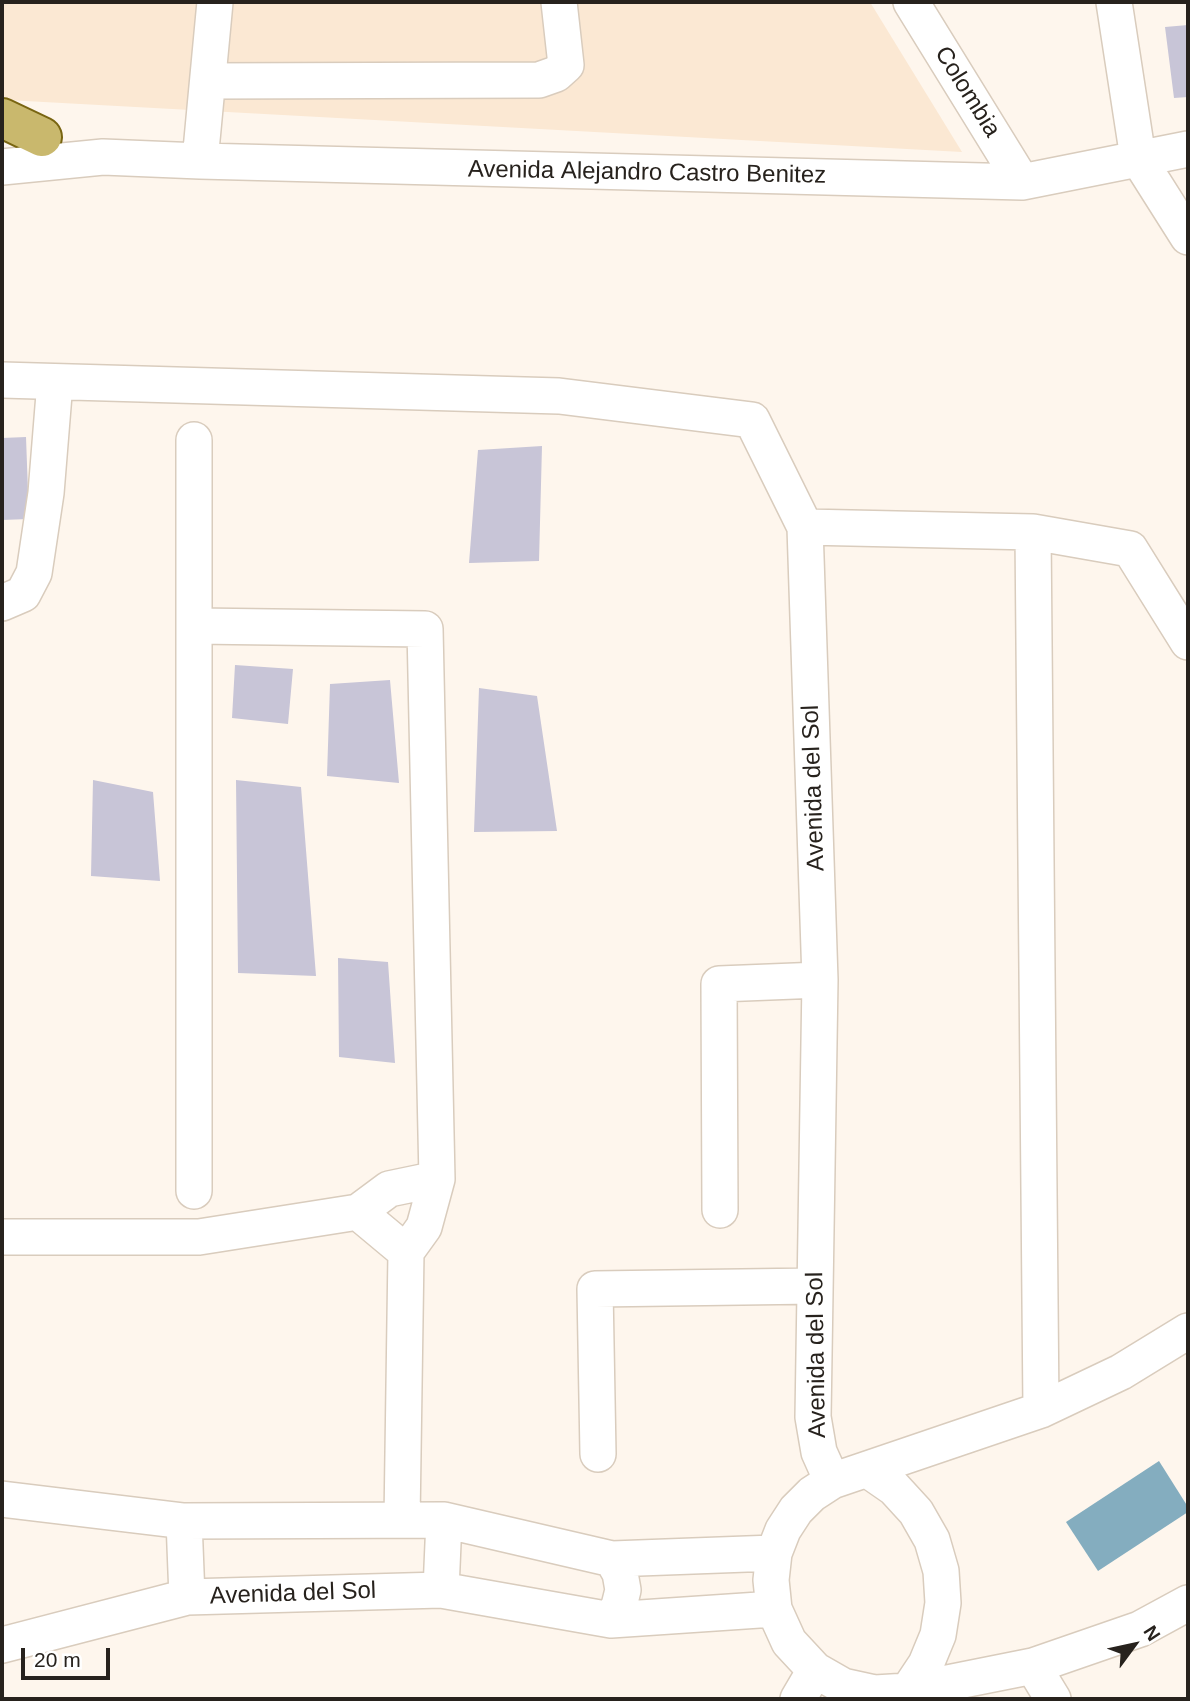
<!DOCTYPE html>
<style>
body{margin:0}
#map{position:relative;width:1190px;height:1701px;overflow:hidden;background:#fef6ed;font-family:Arial,sans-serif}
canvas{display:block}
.frame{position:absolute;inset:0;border:4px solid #27221d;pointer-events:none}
.north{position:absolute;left:1099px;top:1610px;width:70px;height:70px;-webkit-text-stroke:5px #fff;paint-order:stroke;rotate:57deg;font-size:19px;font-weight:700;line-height:28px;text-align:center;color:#27221d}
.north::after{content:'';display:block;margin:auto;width:24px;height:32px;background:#27221d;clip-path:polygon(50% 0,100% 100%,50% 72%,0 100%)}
.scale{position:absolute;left:21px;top:1648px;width:89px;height:32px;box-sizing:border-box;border:4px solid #27221d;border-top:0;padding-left:9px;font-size:21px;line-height:24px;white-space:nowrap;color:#27221d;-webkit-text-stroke:5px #fff;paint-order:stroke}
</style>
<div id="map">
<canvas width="1190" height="1701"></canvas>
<div class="frame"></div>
<div class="north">N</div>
<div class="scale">20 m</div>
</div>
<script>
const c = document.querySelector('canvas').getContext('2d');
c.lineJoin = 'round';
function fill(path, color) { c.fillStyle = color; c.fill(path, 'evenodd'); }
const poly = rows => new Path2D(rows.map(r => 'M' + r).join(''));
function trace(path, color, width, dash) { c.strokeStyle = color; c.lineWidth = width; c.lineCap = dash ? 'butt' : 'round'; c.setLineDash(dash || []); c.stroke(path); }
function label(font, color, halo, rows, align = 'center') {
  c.font = font + ' Arial,sans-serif'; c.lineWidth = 5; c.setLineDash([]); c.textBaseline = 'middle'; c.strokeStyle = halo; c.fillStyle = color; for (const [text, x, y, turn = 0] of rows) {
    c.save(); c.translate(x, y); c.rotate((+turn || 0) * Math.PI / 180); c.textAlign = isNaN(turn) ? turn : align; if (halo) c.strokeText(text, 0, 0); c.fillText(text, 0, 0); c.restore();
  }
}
fill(poly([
 [2,2,870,2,962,152,7,100,2,97]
]), '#fbe8d3');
fill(poly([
 [1159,1461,1188,1507,1188,1512,1098,1571,1066,1522]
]), '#84adbf');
fill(poly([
 [1188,25,1188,97,1174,98,1165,27],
 [26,437,29,519,2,520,2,438],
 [542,446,539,561,469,563,478,450],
 [235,665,293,669,288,724,232,718],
 [390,680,399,783,327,776,330,684],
 [479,688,537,696,557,831,474,832],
 [93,780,153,792,160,881,91,876],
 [236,780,301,787,316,976,238,973],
 [338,958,388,962,395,1063,339,1057]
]), '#c8c5d7');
const minor = poly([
 [911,2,1022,182],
 [1114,2,1138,158,1188,237],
 [208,81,539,80,556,74,566,65,559,2],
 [200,161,215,2],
 [2,167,103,157,200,161,1022,182,1188,149],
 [2,380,559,396,752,420,805,527,820,980,813,1417,819,1452,832,1481],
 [805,527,1033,532,1130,549,1188,642],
 [1033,532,1041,1410],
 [2,603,23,594,34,573,46,493,55,382],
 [196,626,425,629,437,1179,424,1227,406,1252,402,1520],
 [194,1191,194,440],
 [720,1210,719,984,820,980],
 [358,1212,389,1189,437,1179],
 [2,1237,199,1237,358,1212,406,1252],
 [1188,1331,1121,1372,1041,1410,832,1481,812,1494,796,1510,783,1530,774,1553,771,1580,774,1609,789,1642,815,1670,843,1686,875,1693,908,1691,1033,1666,1140,1629,1188,1603],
 [598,1454,595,1289,815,1286],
 [868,1470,894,1488,916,1512,932,1540,941,1571,943,1603,938,1635,926,1664,908,1691],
 [2,1499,184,1521,444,1520,612,1559,774,1553],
 [184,1521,187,1597],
 [441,1590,444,1520],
 [611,1620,619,1606,623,1590,620,1573,612,1559],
 [2,1645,187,1597,441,1590,611,1620,774,1609],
 [1033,1666,1053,1699],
 [798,1699,815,1670]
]);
const major = poly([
 [2,118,42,137]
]);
trace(minor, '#d9ccbd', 38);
trace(major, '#796511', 42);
trace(minor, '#fff', 35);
trace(major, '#c9b86d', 38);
label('24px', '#27221d', '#fff', [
 ["Colombia",967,92,58],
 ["Avenida Alejandro Castro Benitez",647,173,1],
 ["Avenida del Sol",814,788,-92],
 ["Avenida del Sol",817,1355,-91],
 ["Avenida del Sol",293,1594,-2]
]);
</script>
